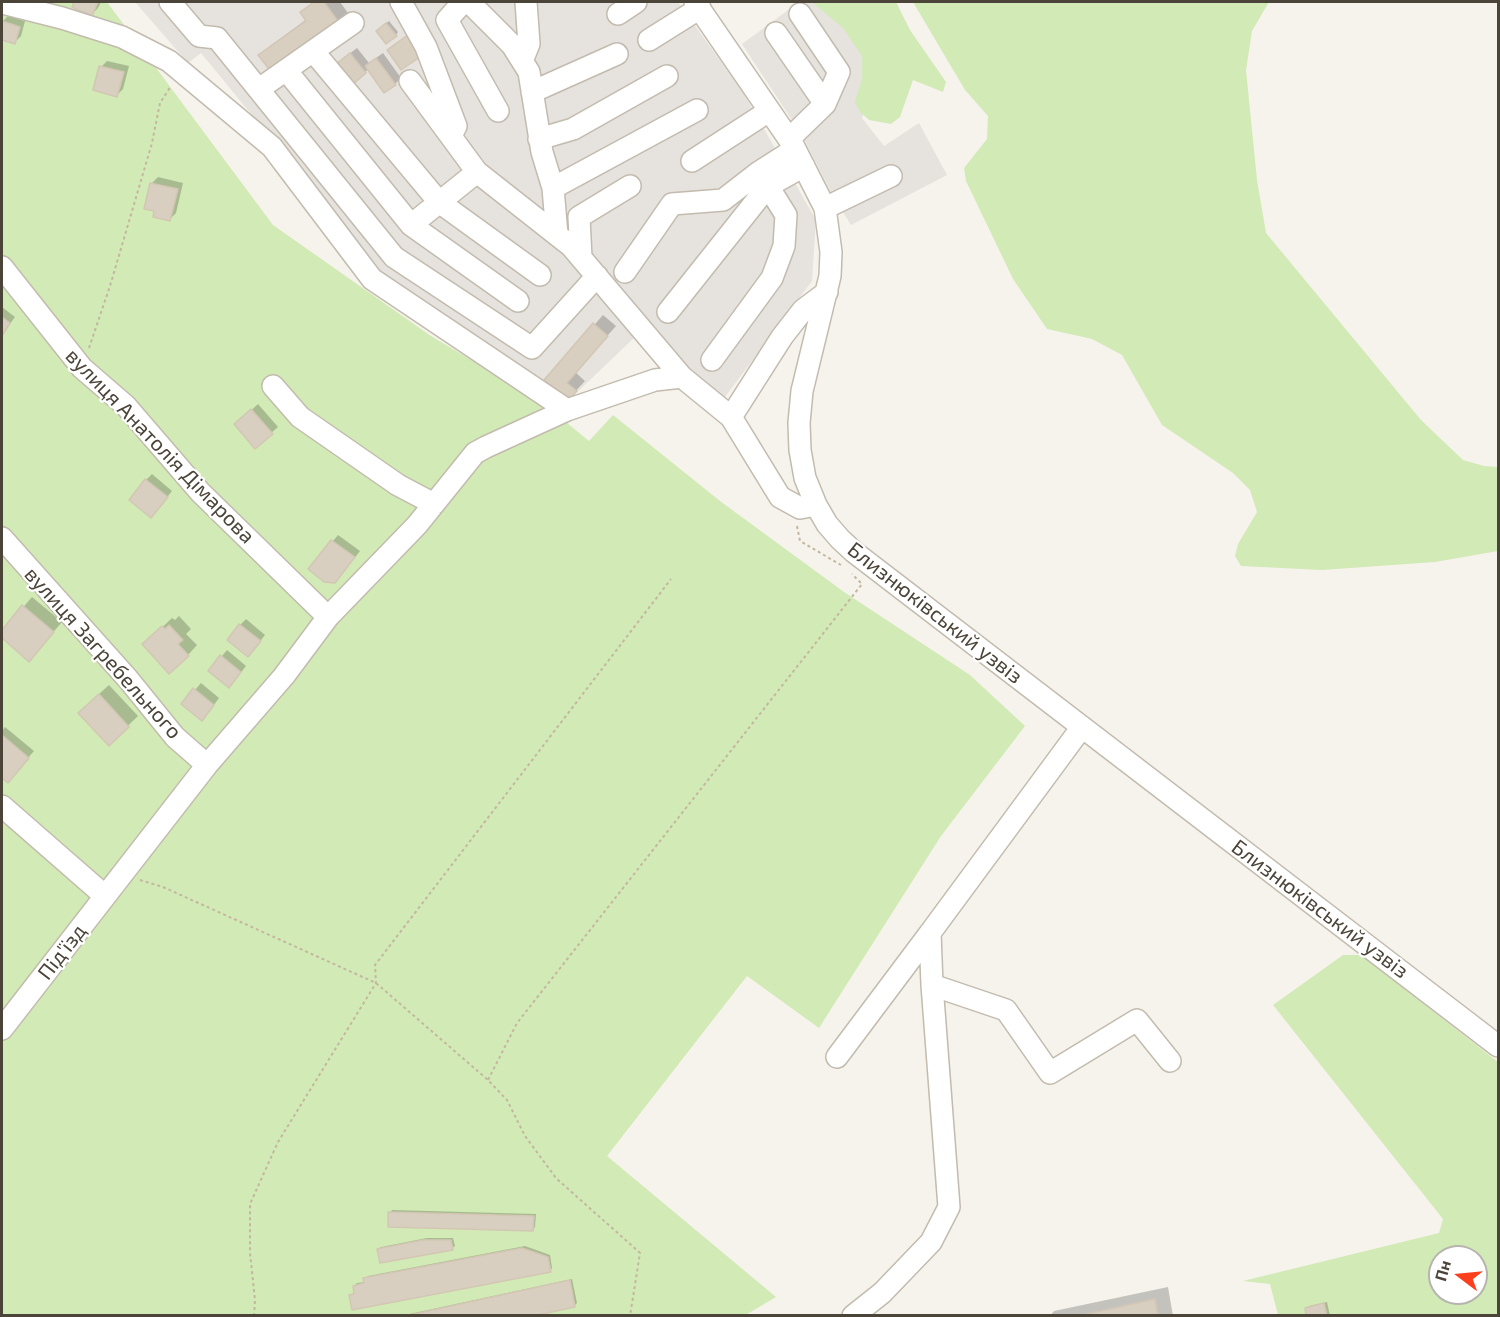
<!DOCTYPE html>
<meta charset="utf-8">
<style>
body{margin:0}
#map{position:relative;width:1500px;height:1317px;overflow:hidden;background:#f6f3ec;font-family:"Exo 2",sans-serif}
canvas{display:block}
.frame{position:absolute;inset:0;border:3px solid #4b4439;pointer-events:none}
.north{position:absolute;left:1428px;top:1245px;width:60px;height:60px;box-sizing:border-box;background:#fff;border:2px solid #b7b4b0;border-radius:50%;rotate:286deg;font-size:16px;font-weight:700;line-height:24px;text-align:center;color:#4b4439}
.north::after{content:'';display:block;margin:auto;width:21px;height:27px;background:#fc3f1d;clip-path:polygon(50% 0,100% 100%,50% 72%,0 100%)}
</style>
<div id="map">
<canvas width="1500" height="1317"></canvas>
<div class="frame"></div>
<div class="north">Пн</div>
</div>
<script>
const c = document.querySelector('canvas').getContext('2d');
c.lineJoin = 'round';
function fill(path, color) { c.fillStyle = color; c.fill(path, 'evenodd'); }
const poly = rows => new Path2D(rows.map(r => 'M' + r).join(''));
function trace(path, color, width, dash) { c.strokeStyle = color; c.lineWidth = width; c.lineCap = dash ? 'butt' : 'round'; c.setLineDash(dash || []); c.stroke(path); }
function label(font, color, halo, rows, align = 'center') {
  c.font = font + ' "Exo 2",sans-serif'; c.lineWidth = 4.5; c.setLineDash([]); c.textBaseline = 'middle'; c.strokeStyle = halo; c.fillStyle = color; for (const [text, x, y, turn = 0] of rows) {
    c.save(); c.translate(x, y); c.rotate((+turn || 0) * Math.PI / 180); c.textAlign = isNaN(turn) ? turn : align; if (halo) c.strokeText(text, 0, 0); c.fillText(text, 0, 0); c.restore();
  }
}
fill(poly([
 [135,2,678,2,743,92,816,220,812,281,725,397,655,354,636,336,568,401,381,272,201,53,188,63],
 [799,2,827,2,871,56,872,91,862,118,884,146,919,123,947,175,851,225,833,196,803,137,742,44]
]), '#e6e2dd');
fill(poly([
 [2,2,107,2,273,225,431,336,539,400,589,441,613,415,720,501,844,592,970,675,1025,726,941,836,819,1028,747,976,607,1156,776,1297,744,1316,2,1316],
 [812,2,896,2,910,30,946,82,943,92,913,80,900,117,891,124,869,120,860,112,855,102,862,79,862,56,843,28],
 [913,2,1269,2,1252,31,1246,70,1257,180,1266,233,1421,420,1463,460,1484,466,1498,467,1498,551,1435,562,1322,570,1241,566,1235,556,1238,544,1257,512,1250,490,1233,473,1162,425,1122,355,1092,339,1047,329,1013,279,966,181,964,168,987,139,988,116,965,90],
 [1343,955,1361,955,1498,1062,1498,1315,1278,1315,1270,1284,1243,1281,1439,1233,1443,1219,1273,1005],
 [1440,1257,1476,1257,1476,1293,1440,1293]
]), '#d2eab5');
fill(poly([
 [76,2,101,2,98,8,92,14,74,7],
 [313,2,340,2,348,13,339,22,260,56,270,46,307,19,302,12],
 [8,16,25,21,21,36,15,42,2,38,2,22],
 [389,21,398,32,396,35,380,28],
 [357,48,369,63,383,53,401,78,395,84,369,69,352,82,344,58],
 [107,61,129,66,123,89,117,95,101,67],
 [158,177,183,183,176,213,170,219,152,183],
 [2,307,15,317,2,335],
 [603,315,616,326,575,372,585,381,568,399,546,380],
 [258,404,278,427,255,447,242,419],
 [152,474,172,491,157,510,146,480],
 [338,535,360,551,341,575,310,569],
 [32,597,62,622,29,660,2,636,2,632],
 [179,616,191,629,186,634,197,645,188,655,144,645,172,618,175,620],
 [246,619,265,635,254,649,240,625],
 [227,650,246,666,235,680,222,656],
 [201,683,219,698,208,713,183,704],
 [109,685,138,716,109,744,89,703],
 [5,727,34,751,8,781,2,776,2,731],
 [392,1210,536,1214,535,1227,533,1230,390,1213],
 [427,1238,453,1238,455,1246,452,1248,378,1249,381,1247],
 [525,1246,550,1255,552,1268,550,1271,351,1295,355,1292,354,1286,357,1283,365,1282,365,1279,368,1276],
 [572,1279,577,1303,575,1305,526,1316,400,1316],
 [1168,1287,1173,1316,1050,1316,1054,1311],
 [1327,1302,1330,1316,1308,1316,1306,1309,1309,1306]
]), '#0003');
const building = poly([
 [74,2,98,2,92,16,72,7,74,2],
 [314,2,324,2,340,24,272,73,258,55,306,21,300,12,314,2],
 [2,21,20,27,15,44,2,40,2,21],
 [386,23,397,36,386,44,376,31,386,23],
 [409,34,423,55,401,70,387,50,409,34],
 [350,53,366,73,352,85,336,64,350,53],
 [376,58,396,85,384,93,365,66,376,58],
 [99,66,124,72,117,97,93,90,99,66],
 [150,183,178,189,170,221,153,217,154,211,144,209,150,183],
 [2,317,10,323,2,336,2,317],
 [593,323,608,336,567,383,577,391,568,401,544,380,593,323],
 [251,409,273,434,255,449,234,424,251,409],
 [145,479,168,497,151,518,129,500,145,479],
 [331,540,355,557,335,583,324,582,308,569,331,540],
 [22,605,54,632,29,662,2,638,2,630,22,605],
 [239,624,261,641,248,657,227,640,239,624],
 [169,625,183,640,178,644,189,656,169,674,142,644,162,626,165,629,169,625],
 [220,655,241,672,229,688,208,671,220,655],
 [193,688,214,705,202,721,181,704,193,688],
 [99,694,129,727,109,746,78,713,99,694],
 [2,735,29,758,8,783,2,778,2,735],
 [388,1212,534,1216,533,1231,388,1227,388,1212],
 [423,1240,451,1240,453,1250,380,1263,377,1249,423,1240],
 [522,1248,548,1257,551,1272,352,1310,349,1295,354,1294,353,1286,364,1283,363,1278,522,1248],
 [570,1280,575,1307,533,1316,405,1316,570,1280],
 [1155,1299,1158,1316,1078,1316,1155,1299],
 [1324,1303,1327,1316,1306,1316,1305,1308,1324,1303]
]);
fill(building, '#d8cfc1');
trace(building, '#d3c7b4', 1.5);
const minor = poly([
 [170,2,199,36,217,38,394,257,532,348,597,276],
 [401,2,426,47,456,126,451,136],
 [463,2,447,20,498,111],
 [469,2,512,45,529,72,542,152,553,188,557,235],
 [695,2,793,145,825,208,831,252,830,276,802,391,799,423,800,450,805,478,816,505,827,524,840,539,854,552,1498,1046],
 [2,3,62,18,122,37,169,61,272,147,372,279,567,410],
 [618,14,636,2],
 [776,33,825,104],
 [649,40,700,8],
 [313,51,439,202,540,275],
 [522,61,529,44,526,2],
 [286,70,411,225,518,301],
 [410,81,477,172,571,246,682,377],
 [259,89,353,23],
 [532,92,617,54],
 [539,139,573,129,667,76],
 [789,139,825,104,839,72,800,14],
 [692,161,769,111],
 [553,188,697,110],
 [825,208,891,176],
 [411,225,477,172],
 [581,258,579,217,630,186],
 [2,267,82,368,126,406,200,492,328,617],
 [625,272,672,204,723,200,759,172],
 [668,312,768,186,804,166],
 [712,360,772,278,784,246,786,215,759,172,795,149],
 [273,386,300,417,398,485,434,504],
 [731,417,782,337,803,310,827,292],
 [2,538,128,679,175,737,207,765],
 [2,806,105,896],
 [932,985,1006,1010,1050,1073,1137,1020,1170,1061],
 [2,1029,207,765,284,676,328,617,417,525,475,453,486,447,567,410,655,380,682,377,731,417,780,497,800,508,816,505],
 [837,1057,930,933],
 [853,1316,882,1293,931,1242,949,1207,932,985,930,933,1082,727]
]);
trace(minor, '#c2bbae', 24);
trace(poly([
 [89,348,110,286,152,143,160,103,171,86],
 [797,526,800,541,841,565],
 [140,880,163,887,376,983,488,1080,507,1100,525,1136,556,1178,640,1253,630,1316],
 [488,1080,517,1023,862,584,852,574],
 [254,1316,255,1300,250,1253,250,1204,278,1142,376,983,375,965,671,579]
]), '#c4b79f', 2, [3, 3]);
trace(minor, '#fff', 21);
label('21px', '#4b4439', '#fff', [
 ["вулиця Анатолія Дімарова",160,446,46],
 ["Близнюківський узвіз",935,613,38],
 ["вулиця Загребельного",103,653,48],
 ["Близнюківський узвіз",1320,909,37],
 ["Під'їзд",62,952,-52]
]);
</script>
